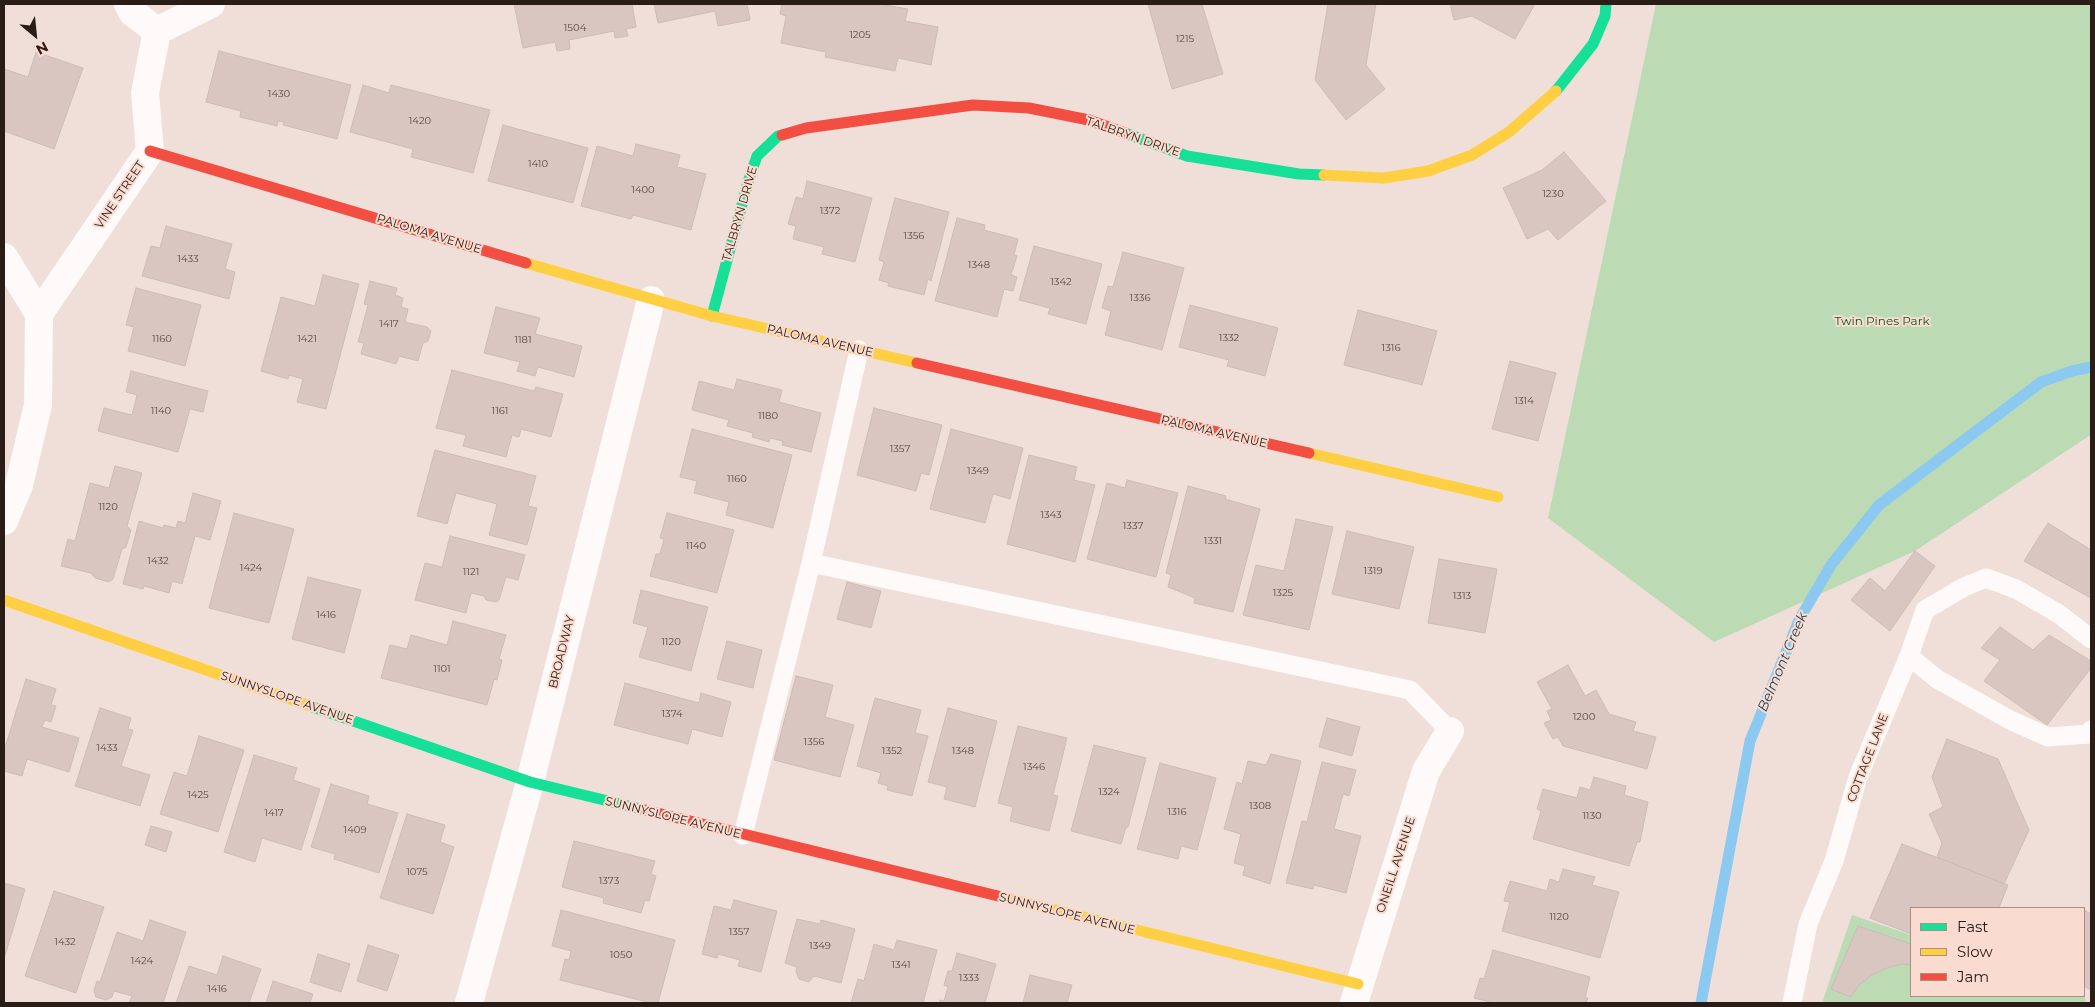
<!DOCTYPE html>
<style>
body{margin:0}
#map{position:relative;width:2095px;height:1007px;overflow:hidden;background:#f0dfd9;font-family:Montserrat,sans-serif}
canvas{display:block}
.frame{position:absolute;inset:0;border:5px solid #2a1c17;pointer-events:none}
.legend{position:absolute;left:1910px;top:907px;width:175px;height:90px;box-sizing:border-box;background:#fadbcf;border:1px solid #a78f85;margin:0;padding:6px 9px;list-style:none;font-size:15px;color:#2a1c17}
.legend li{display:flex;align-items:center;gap:10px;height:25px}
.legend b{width:25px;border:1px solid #a78f85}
.north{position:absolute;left:10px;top:10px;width:50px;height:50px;-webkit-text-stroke:4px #fadbcf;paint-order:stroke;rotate:152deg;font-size:14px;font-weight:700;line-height:20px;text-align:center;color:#2a1c17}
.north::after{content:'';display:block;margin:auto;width:18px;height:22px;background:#2a1c17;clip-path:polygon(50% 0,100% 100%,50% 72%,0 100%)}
</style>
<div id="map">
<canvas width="2095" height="1007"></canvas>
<div class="frame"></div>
<ul class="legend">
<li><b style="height:6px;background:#16e098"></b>Fast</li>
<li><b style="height:6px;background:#ffcf43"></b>Slow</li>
<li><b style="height:6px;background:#f24e42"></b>Jam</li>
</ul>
<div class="north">N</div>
</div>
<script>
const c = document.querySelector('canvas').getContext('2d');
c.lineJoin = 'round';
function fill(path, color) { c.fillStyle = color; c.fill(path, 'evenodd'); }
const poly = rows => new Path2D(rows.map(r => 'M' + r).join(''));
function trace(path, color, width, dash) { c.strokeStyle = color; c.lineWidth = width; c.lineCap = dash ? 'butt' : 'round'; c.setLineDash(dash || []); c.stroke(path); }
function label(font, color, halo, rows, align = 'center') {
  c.font = font + ' Montserrat,sans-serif'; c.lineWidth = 4; c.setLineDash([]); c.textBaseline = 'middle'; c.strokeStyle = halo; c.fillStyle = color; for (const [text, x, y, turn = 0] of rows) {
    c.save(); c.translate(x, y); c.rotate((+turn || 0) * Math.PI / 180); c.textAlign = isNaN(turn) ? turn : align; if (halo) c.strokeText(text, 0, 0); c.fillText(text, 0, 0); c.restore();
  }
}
fill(poly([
 [1656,4,2091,4,2091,437,2089,436,1915,551,1714,642,1548,518],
 [1852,915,1911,935,1911,996,2084,994,2086,1003,1822,1003]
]), '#bcdab4');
trace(poly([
 [1701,1003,1750,741,1799,620,1831,565,1879,505,2041,382,2072,371,2091,367]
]), '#8cc9f0', 11);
const building = poly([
 [514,4,632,4,636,27,626,29,628,36,615,38,614,31,569,40,570,49,557,51,555,42,523,48,514,4],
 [654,4,747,4,750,20,718,26,715,11,658,23,654,4],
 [782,4,879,4,908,9,905,21,938,27,931,65,898,58,895,71,825,57,826,52,781,43,786,16,780,14,782,4],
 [1148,4,1202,4,1223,74,1172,89,1148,4],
 [1328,4,1376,4,1366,65,1385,89,1346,120,1315,80,1328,4],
 [1450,4,1535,4,1515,39,1472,16,1454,20,1450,4],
 [219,51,351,85,337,139,283,125,284,122,278,121,277,126,240,117,241,111,206,102,219,51],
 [36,52,83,68,54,149,4,131,4,69,28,77,36,52],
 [363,85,389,93,391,85,490,110,473,173,411,157,413,149,350,132,363,85],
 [503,125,588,148,573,203,488,181,503,125],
 [636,144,680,155,677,167,706,174,691,230,633,215,631,219,581,206,597,146,633,156,636,144],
 [1564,152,1606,201,1558,240,1548,229,1527,239,1503,188,1542,170,1564,152],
 [807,181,872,198,855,262,822,254,824,247,793,239,796,226,788,224,796,197,803,199,807,181],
 [895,198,949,212,931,281,928,279,924,295,888,286,889,283,879,280,884,262,879,260,895,198],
 [957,218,985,225,984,230,1018,239,1014,255,1017,256,1011,275,1017,277,1013,291,1004,289,997,317,935,301,957,218],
 [166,226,232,244,225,269,235,272,229,299,142,276,151,246,160,248,166,226],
 [1034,246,1102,264,1086,324,1048,314,1050,308,1019,300,1034,246],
 [1123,252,1184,268,1162,350,1105,335,1111,311,1102,308,1108,286,1113,287,1123,252],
 [323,275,359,284,326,409,297,402,303,379,289,375,288,379,261,371,281,297,315,306,323,275],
 [370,281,397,288,395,295,403,298,401,307,408,309,405,322,427,327,431,331,428,341,423,343,418,361,399,356,396,364,361,354,364,343,358,342,368,305,364,304,370,281],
 [136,288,201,305,185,366,128,351,134,327,126,325,136,288],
 [1190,305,1278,328,1265,376,1227,366,1229,360,1179,347,1190,305],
 [496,307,540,318,535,334,582,346,574,377,538,367,535,376,517,371,520,362,484,353,496,307],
 [1358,310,1437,331,1422,385,1344,365,1358,310],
 [1510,361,1556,373,1538,441,1492,429,1510,361],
 [452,370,534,391,536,387,563,394,551,437,521,429,519,437,512,435,506,457,463,446,466,435,436,428,452,370],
 [131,371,208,391,203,412,190,409,178,452,98,431,104,408,132,415,137,395,126,392,131,371],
 [737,379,782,390,779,402,821,413,811,452,782,445,783,441,770,438,769,442,752,437,753,433,727,426,729,420,692,410,699,381,734,390,737,379],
 [874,408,942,425,929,475,921,473,916,491,857,475,874,408],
 [692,429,792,455,773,528,726,515,729,502,694,493,697,481,680,477,692,429],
 [951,429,1023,448,1010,499,993,494,985,523,930,509,951,429],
 [435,450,536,476,528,506,537,508,527,545,489,535,497,504,456,493,447,524,417,516,435,450],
 [1029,455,1077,467,1074,480,1095,485,1075,562,1007,544,1029,455],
 [115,466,142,473,127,526,131,530,126,547,122,549,113,579,109,582,95,578,91,573,61,566,68,539,75,541,90,483,109,488,115,466],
 [1127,480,1178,493,1156,577,1087,559,1107,483,1125,488,1127,480],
 [1188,486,1226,496,1225,499,1260,509,1233,612,1194,603,1195,598,1168,587,1171,575,1166,573,1188,486],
 [193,493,221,501,210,540,195,536,182,584,172,581,169,593,144,586,143,589,123,584,139,521,163,528,164,525,176,528,178,521,185,523,193,493],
 [234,513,294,529,269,623,209,608,234,513],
 [667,513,734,530,717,593,650,576,656,554,660,554,664,539,660,538,667,513],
 [1296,519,1333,527,1309,630,1243,615,1256,565,1284,571,1296,519],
 [2048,523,2091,550,2091,598,2024,561,2048,523],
 [1347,531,1414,547,1399,609,1332,594,1347,531],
 [450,536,525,555,518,580,506,577,499,600,496,602,486,600,484,596,471,593,466,613,415,600,425,563,442,567,450,536],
 [1915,551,1935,566,1890,631,1851,600,1870,578,1885,591,1915,551],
 [1439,559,1497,569,1485,633,1428,623,1439,559],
 [308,577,361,590,344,653,292,639,308,577],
 [847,582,881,591,871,628,837,619,847,582],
 [641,590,708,607,691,671,639,657,648,627,633,623,641,590],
 [453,621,506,635,499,659,502,660,497,680,494,679,487,705,381,678,390,645,407,649,411,635,447,645,453,621],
 [2000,627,2033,650,2049,635,2091,661,2091,668,2047,725,1984,681,2000,660,1981,648,2000,627],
 [727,641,762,650,753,688,717,679,727,641],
 [1568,665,1585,696,1596,690,1609,714,1636,722,1633,731,1656,737,1647,769,1563,746,1558,737,1553,739,1544,723,1551,720,1547,711,1552,709,1537,682,1568,665],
 [796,676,833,685,825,717,854,725,840,777,774,760,796,676],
 [26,679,56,689,51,705,56,706,51,722,45,720,42,727,79,738,69,772,27,759,22,776,4,771,4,751,26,679],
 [625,683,699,703,701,693,731,702,722,737,692,729,688,744,614,725,625,683],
 [875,698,921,710,915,733,928,736,912,796,887,790,888,786,878,783,881,773,857,766,875,698],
 [100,708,131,718,128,729,133,730,121,766,150,775,140,806,75,786,100,708],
 [948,708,997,721,975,807,944,799,947,787,928,782,948,708],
 [1327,718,1360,727,1352,756,1319,747,1327,718],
 [1018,726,1067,738,1053,795,1058,796,1049,831,1010,821,1013,807,998,803,1018,726],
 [199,736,244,750,218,832,160,814,174,772,187,776,199,736],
 [1947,739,1998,759,2029,830,2004,884,1937,857,1942,843,1929,814,1943,807,1932,777,1947,739],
 [1094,745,1146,758,1128,827,1126,827,1121,844,1071,831,1094,745],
 [1271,754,1301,761,1270,884,1243,875,1245,866,1234,863,1241,834,1224,829,1237,782,1242,784,1248,761,1266,765,1271,754],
 [254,755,297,768,293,780,320,789,301,850,262,838,255,862,224,852,254,755],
 [1322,762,1356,770,1349,796,1343,794,1334,829,1361,836,1346,893,1314,885,1313,889,1286,883,1302,821,1307,822,1322,762],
 [1160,763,1216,778,1197,850,1181,846,1178,859,1137,849,1160,763],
 [1594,777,1626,786,1624,795,1648,802,1640,842,1637,842,1629,866,1533,839,1541,811,1537,809,1543,789,1577,798,1580,787,1590,790,1594,777],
 [331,784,369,796,367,804,398,813,379,873,334,859,335,854,311,847,331,784],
 [407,814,445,825,440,842,454,847,433,914,380,898,407,814],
 [151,826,172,832,166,852,145,845,151,826],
 [574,841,655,861,651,874,656,876,649,901,645,900,641,913,603,903,604,898,562,887,574,841],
 [1902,844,2008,885,1999,908,1911,908,1911,934,1870,918,1902,844],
 [1563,869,1595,877,1592,885,1619,892,1600,958,1502,931,1510,902,1504,901,1510,881,1547,891,1550,879,1559,882,1563,869],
 [4,883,25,889,4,959,4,883],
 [54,891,104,907,76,993,25,976,54,891],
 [734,900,777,911,761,972,738,966,740,960,718,954,717,958,702,954,714,906,731,910,734,900],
 [561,910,675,940,658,1003,651,1003,560,980,565,959,569,960,571,951,552,946,561,910],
 [2084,910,2091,914,2091,990,2084,986,2084,910],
 [797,919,820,924,821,920,855,929,841,983,814,976,809,982,799,979,796,971,797,967,785,963,797,919],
 [150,920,186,932,163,1003,129,1003,132,996,114,991,112,997,106,1000,96,997,94,990,97,981,100,982,117,932,143,941,150,920],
 [1858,926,1911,944,1911,965,1901,964,1887,968,1872,975,1859,985,1851,997,1831,989,1858,926],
 [897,940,937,950,923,1003,851,1003,858,979,864,981,874,944,894,950,897,940],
 [368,945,399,955,387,991,357,981,368,945],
 [1493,950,1590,977,1585,998,1588,998,1586,1003,1494,1003,1474,998,1480,978,1484,979,1493,950],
 [957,953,996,964,985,1003,939,1003,940,1000,944,1001,948,987,944,985,948,971,952,971,957,953],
 [318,954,350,964,341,992,310,982,318,954],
 [223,956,261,969,249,1003,176,1003,189,966,217,975,223,956],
 [1030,975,1072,985,1067,1003,1023,1003,1030,975],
 [273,981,313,994,310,1003,266,1003,273,981]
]);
fill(building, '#d9c6c0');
trace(building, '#cbbcb7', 1);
trace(poly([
 [859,350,811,563,1410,690,1450,731],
 [1909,656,1937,679,2010,720,2048,737,2089,734,2091,730],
 [743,835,811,563],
 [1792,1003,1808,924,1834,861,1858,777,1909,656,1925,610,1964,587,1986,578,2016,589,2059,614,2091,639]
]), '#fdfaf9', 19);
trace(poly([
 [128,4,132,12,157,31],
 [4,257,39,314,38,405,19,485,4,521],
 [39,314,150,151,145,93,157,31,211,4],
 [469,1003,530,782,651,300],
 [1354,1003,1426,771,1450,731]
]), '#fdfaf9', 28);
trace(poly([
 [1556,91,1593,44,1605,16,1606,4],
 [1125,133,1187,156,1299,174,1324,175],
 [712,316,748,182,757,156,778,136,782,135],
 [313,707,530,782,645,810]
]), '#16e098', 11);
trace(poly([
 [1324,175,1384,178,1428,171,1472,155,1509,132,1556,91],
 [526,263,712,316,917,363],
 [1309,453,1498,497],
 [4,600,313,707],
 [998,896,1358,984]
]), '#ffcf43', 11);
trace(poly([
 [782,135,806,128,973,105,1029,108,1089,120,1125,133],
 [150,151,526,263],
 [917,363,1309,453],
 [645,810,998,896]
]), '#f24e42', 11);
label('10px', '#584944', null, [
 ["1504",575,28],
 ["1205",860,35],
 ["1215",1185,39],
 ["1430",279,94],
 ["1420",420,121],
 ["1410",538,164],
 ["1400",643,190],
 ["1230",1553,194],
 ["1372",830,211],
 ["1356",914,236],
 ["1433",188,259],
 ["1348",979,265],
 ["1342",1061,282],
 ["1336",1140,298],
 ["1417",389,324],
 ["1332",1229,338],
 ["1160",162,339],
 ["1421",307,339],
 ["1181",523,340],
 ["1316",1391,348],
 ["1314",1524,401],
 ["1140",161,411],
 ["1161",500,411],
 ["1180",768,416],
 ["1357",900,449],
 ["1349",978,471],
 ["1160",737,479],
 ["1120",108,507],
 ["1343",1051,515],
 ["1337",1133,526],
 ["1331",1213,541],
 ["1140",696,546],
 ["1432",158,561],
 ["1424",251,568],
 ["1319",1373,571],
 ["1121",471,572],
 ["1325",1283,593],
 ["1313",1462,596],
 ["1416",326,615],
 ["1120",671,642],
 ["1101",442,669],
 ["1374",672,714],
 ["1200",1584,717],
 ["1356",814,742],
 ["1433",107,748],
 ["1352",892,751],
 ["1348",963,751],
 ["1346",1034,767],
 ["1324",1109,792],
 ["1425",198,795],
 ["1308",1260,806],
 ["1316",1177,812],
 ["1417",274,813],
 ["1130",1592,816],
 ["1409",355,830],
 ["1075",417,872],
 ["1373",609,881],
 ["1120",1559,917],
 ["1357",739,932],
 ["1432",65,942],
 ["1349",820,946],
 ["1050",621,955],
 ["1424",142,961],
 ["1341",901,965],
 ["1333",969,978],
 ["1416",217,989]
]);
label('12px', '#2a1c17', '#fadbcf', [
 ["TALBRYN DRIVE",1133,137,19],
 ["VINE STREET",120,195,-56],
 ["TALBRYN DRIVE",740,214,-74],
 ["PALOMA AVENUE",429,234,17],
 ["PALOMA AVENUE",820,341,13],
 ["PALOMA AVENUE",1214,432,13],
 ["BROADWAY",562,652,-76],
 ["SUNNYSLOPE AVENUE",287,698,19],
 ["COTTAGE LANE",1868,758,-69],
 ["SUNNYSLOPE AVENUE",673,818,14],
 ["ONEILL AVENUE",1396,865,-72],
 ["SUNNYSLOPE AVENUE",1067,914,14]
]);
label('12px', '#065a1a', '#fadbcf', [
 ["Twin Pines Park",1882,321]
]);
label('italic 14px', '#204860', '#fadbcf', [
 ["Belmont Creek",1783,662,-67]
]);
</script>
